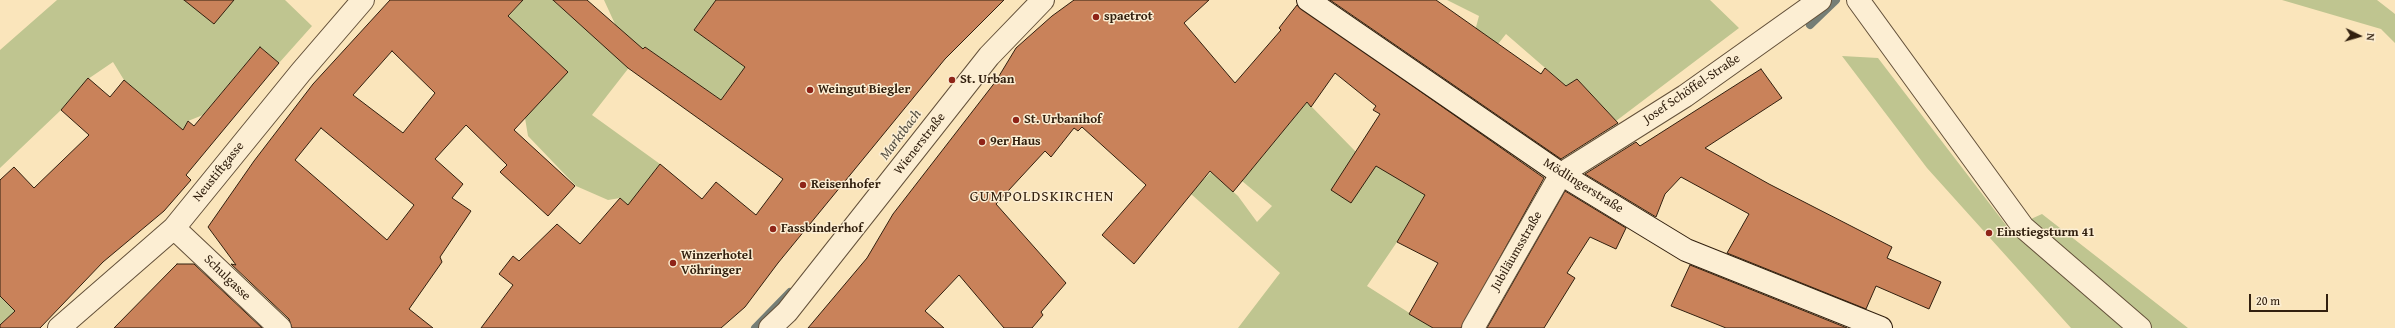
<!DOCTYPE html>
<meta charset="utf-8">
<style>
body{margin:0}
#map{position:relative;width:2395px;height:328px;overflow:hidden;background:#fae5bb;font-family:"Gentium Book Plus",serif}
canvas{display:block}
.north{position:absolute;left:2339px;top:16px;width:40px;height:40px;-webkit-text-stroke:3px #fceed3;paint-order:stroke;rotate:95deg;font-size:11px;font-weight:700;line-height:16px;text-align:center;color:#32200f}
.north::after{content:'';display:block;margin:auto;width:14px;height:18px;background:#32200f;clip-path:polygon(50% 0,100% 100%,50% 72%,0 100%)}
.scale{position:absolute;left:2249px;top:294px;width:79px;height:18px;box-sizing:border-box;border:2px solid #32200f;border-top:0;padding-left:5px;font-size:12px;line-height:14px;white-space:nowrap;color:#32200f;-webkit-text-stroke:3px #fceed3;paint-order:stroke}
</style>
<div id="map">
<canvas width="2395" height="328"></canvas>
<div class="north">N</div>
<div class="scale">20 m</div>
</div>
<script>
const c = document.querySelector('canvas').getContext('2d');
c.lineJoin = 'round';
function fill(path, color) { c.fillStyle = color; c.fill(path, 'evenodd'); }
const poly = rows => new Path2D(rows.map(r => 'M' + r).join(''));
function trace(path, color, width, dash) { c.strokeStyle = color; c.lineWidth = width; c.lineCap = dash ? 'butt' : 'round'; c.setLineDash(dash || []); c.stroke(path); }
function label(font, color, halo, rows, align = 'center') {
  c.font = font + ' "Gentium Book Plus",serif'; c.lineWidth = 3; c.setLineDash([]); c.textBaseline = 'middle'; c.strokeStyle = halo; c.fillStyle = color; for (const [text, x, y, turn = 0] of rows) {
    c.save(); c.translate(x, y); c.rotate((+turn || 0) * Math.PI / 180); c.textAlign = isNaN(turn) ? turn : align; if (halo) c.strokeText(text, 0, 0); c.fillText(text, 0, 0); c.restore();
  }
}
fill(poly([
 [57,0,285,0,312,26,279,63,260,47,203,115,188,121,183,130,124,80,113,62,88,79,61,110,0,168,0,50],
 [523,0,553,0,601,43,615,24,604,0,717,0,694,30,765,81,787,119,735,81,721,100,645,47,592,115,660,164,644,185,665,235,620,198,608,200,576,186,528,136,524,112,567,72,507,18],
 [1447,0,1710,0,1739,28,1616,121,1577,79,1566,86,1506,34,1490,54,1472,42,1479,16],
 [2282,0,2377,0,2395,14,2395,43,2381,29],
 [1053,48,1204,179,1211,172,1238,196,1257,222,1272,206,1242,181,1307,102,1355,151,1425,195,1397,242,1367,286,1433,328,1238,328,1280,273,1191,194],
 [1842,56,1878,58,2009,229,2042,214,2188,328,2071,328,1927,168],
 [0,296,15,311,0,325]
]), '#bfc590');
trace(poly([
 [1810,25,1836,0],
 [755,328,790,292]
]), '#757e76', 8);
const building = poly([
 [184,0,234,0,214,24,184,0],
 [390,0,523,0,508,16,568,72,514,130,575,186,548,216,500,172,507,165,466,125,435,159,463,184,452,198,471,211,440,257,442,262,409,309,433,328,292,328,289,319,231,264,236,265,208,227,254,161,313,84,390,0],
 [392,51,435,93,403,133,353,95,392,51],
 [321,128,414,205,387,240,295,160,321,128],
 [553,0,587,0,643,49,645,47,721,100,745,67,694,30,716,0,1004,0,945,59,778,263,745,307,721,328,481,328,513,285,499,274,513,256,519,261,557,224,580,244,620,198,628,205,660,164,702,199,716,182,756,215,783,179,628,68,553,0],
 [1074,0,1209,0,1184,23,1235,83,1281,30,1279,28,1297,5,1544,178,1461,328,1433,328,1409,314,1438,263,1397,242,1425,195,1376,166,1351,203,1331,190,1380,114,1373,110,1376,106,1335,73,1311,107,1307,102,1233,192,1210,171,1134,264,1102,235,1146,185,1082,127,1078,131,1074,128,1051,157,1045,151,996,204,1066,283,1041,312,1043,315,1032,328,1004,328,959,275,925,311,944,328,808,328,867,258,893,214,996,81,1016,48,1052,16,1074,0],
 [1330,0,1436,0,1541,74,1545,68,1566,86,1577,79,1618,123,1561,159,1330,0],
 [260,47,279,63,186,175,191,180,164,211,103,262,40,328,0,328,0,325,15,311,0,296,0,180,14,167,34,188,89,135,61,110,88,78,110,97,124,80,183,130,188,121,194,126,260,47],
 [1761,69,1782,98,1705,148,1769,184,1892,247,1887,258,1941,282,1929,309,1876,286,1866,309,1727,253,1749,214,1681,177,1665,194,1656,217,1585,174,1636,142,1640,146,1761,69],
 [1565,191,1626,228,1616,249,1590,237,1567,273,1575,278,1544,328,1487,328,1565,191],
 [177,264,194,264,262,328,114,328,177,264],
 [1690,265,1847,328,1726,328,1671,306,1690,265]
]);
fill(building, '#c9825a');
trace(building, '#32200f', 1);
const minor = poly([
 [1858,0,2023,227,2140,328],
 [174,228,280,328],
 [59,328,174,228,301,72,363,0],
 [1473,328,1561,174,1685,96,1820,0]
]);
const tertiary = poly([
 [770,328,787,312,989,56,1043,0]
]);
const secondary = poly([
 [1308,0,1561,174,1686,250,1881,328]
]);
trace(minor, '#64513a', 24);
trace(tertiary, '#64513a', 24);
trace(secondary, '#32200f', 24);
trace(minor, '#fceed3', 22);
trace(tertiary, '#fceed3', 22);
trace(secondary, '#fceed3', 22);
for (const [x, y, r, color] of [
 [1096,17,4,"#8f2418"],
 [952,80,4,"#8f2418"],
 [810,90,4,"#8f2418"],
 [1016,120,4,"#8f2418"],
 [982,142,4,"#8f2418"],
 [803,185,4,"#8f2418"],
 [773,229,4,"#8f2418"],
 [1989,233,4,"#8f2418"],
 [673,263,4,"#8f2418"]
]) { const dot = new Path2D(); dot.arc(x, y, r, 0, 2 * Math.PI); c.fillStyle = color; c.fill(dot); trace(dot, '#fceed3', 1.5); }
label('bold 13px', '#32200f', '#fceed3', [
 ["spaetrot",1104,17],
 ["St. Urban",960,80],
 ["Weingut Biegler",818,90],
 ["St. Urbanihof",1024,120],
 ["9er Haus",990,142],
 ["Reisenhofer",811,185],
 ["Fassbinderhof",781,229],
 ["Einstiegsturm 41",1997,233],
 ["Winzerhotel",681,256],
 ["Vöhringer",681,271]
], 'left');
label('13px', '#32200f', '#fceed3', [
 ["Josef Schöffel-Straße",1692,89,-34],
 ["Wienerstraße",920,144,-52],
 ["Neustiftgasse",219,172,-51],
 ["Mödlingerstraße",1583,186,32],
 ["Jubiläumsstraße",1517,251,-60],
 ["Schulgasse",227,278,44]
]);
label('italic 14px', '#544f42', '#fceed3', [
 ["Marktbach",901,135,-53]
]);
c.letterSpacing = '1px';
label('15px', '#32200f', '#fceed3', [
 ["GUMPOLDSKIRCHEN",1042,197]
]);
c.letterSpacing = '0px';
</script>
